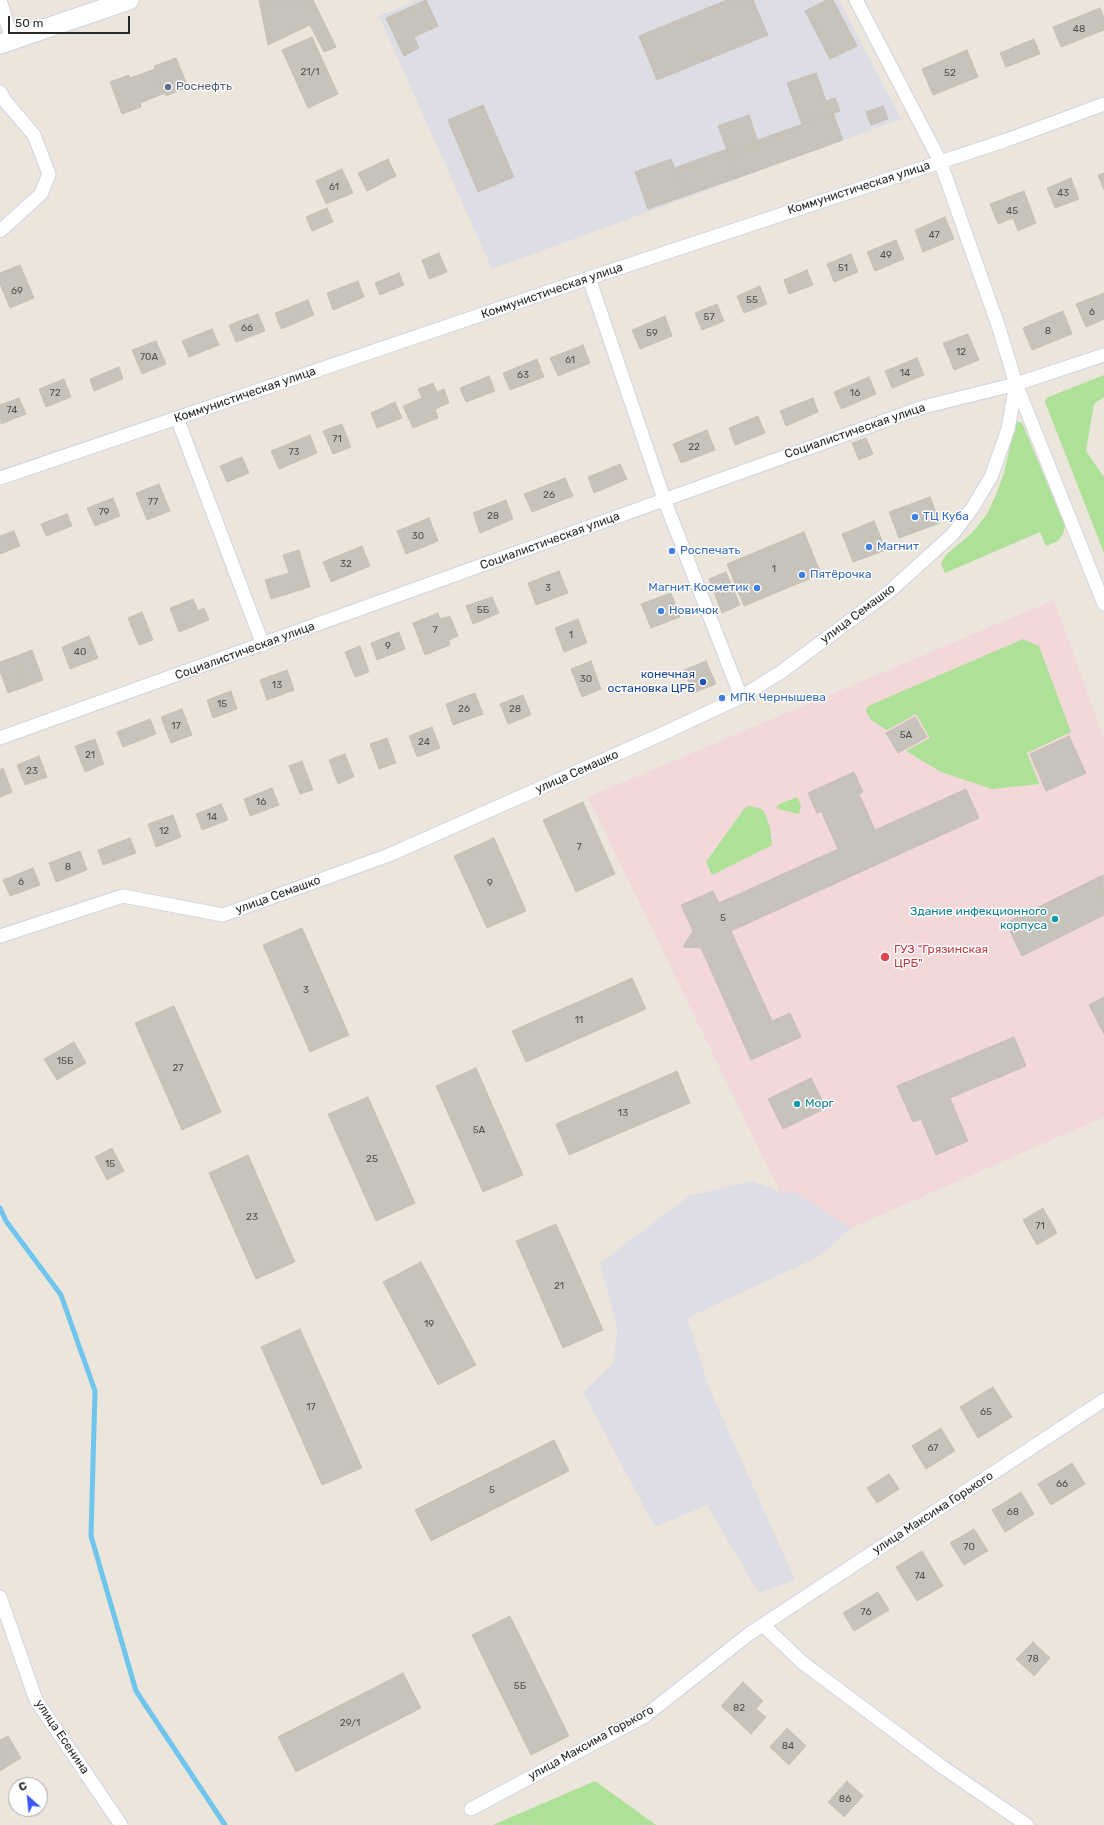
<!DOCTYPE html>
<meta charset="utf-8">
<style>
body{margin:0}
#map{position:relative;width:1104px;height:1825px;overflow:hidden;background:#ebe5db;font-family:Rubik,sans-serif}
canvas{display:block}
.north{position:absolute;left:8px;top:1777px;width:40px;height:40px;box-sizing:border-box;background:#fff;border:1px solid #a9a9a9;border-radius:50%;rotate:333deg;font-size:11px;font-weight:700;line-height:16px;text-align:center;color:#292929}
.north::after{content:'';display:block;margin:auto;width:14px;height:18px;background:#3d57f6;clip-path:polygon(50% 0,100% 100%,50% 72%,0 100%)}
.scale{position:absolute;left:8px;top:16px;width:122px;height:18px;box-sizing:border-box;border:2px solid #292929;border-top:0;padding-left:5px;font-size:12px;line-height:14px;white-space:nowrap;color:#292929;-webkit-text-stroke:3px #fff;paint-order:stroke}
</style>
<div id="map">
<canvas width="1104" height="1825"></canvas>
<div class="north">С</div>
<div class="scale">50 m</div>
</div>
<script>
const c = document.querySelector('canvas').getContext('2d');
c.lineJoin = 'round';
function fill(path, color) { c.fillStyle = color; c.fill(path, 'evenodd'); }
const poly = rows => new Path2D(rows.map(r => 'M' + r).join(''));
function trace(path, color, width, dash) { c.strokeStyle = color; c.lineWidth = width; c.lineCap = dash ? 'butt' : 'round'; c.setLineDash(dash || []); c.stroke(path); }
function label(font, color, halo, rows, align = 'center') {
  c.font = font + ' Rubik,sans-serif'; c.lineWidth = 3; c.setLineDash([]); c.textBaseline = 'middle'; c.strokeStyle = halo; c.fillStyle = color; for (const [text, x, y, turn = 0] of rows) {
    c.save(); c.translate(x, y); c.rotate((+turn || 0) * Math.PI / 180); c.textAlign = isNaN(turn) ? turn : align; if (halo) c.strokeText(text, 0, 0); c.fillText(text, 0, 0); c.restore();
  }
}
fill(poly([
 [417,0,839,0,901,119,492,269,379,16],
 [752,1181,780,1192,796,1192,851,1228,820,1256,687,1318,710,1390,795,1580,759,1593,707,1505,655,1527,583,1392,613,1364,618,1330,600,1263,689,1196]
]), '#dedce4');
fill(poly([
 [1054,600,1104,739,1104,1117,851,1228,796,1192,780,1192,588,797]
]), '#f2d8d8');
fill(poly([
 [1104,375,1104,397,1094,404,1086,451,1104,477,1104,553,1045,402,1046,398],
 [1019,422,1022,423,1065,526,1063,534,1058,541,1046,546,1040,532,945,573,941,564,944,558,948,553,972,533,987,514,996,495,1004,473,1013,433,1016,423],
 [1023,639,1039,646,1071,732,1027,753,1039,784,992,789,941,772,906,751,930,738,916,714,887,730,871,720,866,711,868,706],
 [797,797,801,805,799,814,778,809,776,807,780,804],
 [749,806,760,808,764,811,770,828,772,845,712,875,706,862,744,809],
 [595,1781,656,1825,493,1825]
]), '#aee198');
trace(poly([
 [0,1208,6,1221,61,1295,95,1391,91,1536,136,1691,225,1825]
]), '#6fc5ec', 5);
const building = poly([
 [259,0,313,0,336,47,324,52,310,25,268,45,259,0],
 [426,0,438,26,414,37,419,48,404,56,386,18,426,0],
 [727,0,753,0,768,35,657,80,639,36,727,0],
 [827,0,833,0,857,46,830,59,805,11,827,0],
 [1100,8,1104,18,1104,30,1061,47,1053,27,1100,8],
 [312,37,338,94,308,108,282,50,312,37],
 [1034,39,1040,54,1006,67,1000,53,1034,39],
 [967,50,978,77,933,95,922,69,967,50],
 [176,58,188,87,166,96,154,66,176,58],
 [155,69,165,93,140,103,141,107,122,114,110,82,129,75,130,78,155,69],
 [816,73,826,101,835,98,840,111,802,124,787,83,816,73],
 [483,105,514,177,478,192,448,120,483,105],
 [883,106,888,119,871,125,866,112,883,106],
 [833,113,843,140,737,178,729,156,759,145,758,140,833,113],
 [749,115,759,145,729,156,718,126,749,115],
 [727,149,737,178,685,196,675,168,727,149],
 [388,159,396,176,367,191,358,173,388,159],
 [671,159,685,196,648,209,635,172,671,159],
 [342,169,353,193,326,204,316,181,342,169],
 [1104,173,1104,190,1098,175,1104,173],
 [1071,178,1079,199,1055,208,1047,188,1071,178],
 [1024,191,1036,223,1018,231,1013,218,998,224,990,204,1024,191],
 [327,208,333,222,312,231,306,217,327,208],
 [945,217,954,239,923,252,915,230,945,217],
 [896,240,904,259,875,271,867,252,896,240],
 [439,253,447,272,429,279,422,260,439,253],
 [851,254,858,272,834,282,827,264,851,254],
 [20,265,34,298,10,308,0,284,0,273,20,265],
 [807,270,813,285,789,294,784,280,807,270],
 [399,273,404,285,380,295,375,283,399,273],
 [358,281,364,297,333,310,327,293,358,281],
 [760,286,767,304,744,313,737,296,760,286],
 [1104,293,1104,319,1086,327,1076,304,1104,293],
 [308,300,314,315,281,329,275,313,308,300],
 [717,304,724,321,702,330,695,313,717,304],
 [1063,311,1072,334,1032,350,1023,328,1063,311],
 [258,314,265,331,236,342,229,325,258,314],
 [665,316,672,336,640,349,632,330,665,316],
 [212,329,219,345,189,357,182,341,212,329],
 [968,334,979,360,954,370,943,343,968,334],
 [156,341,166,364,142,374,132,350,156,341],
 [583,345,590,363,558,376,550,358,583,345],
 [917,358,924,375,892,388,885,371,917,358],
 [537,359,544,377,510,390,503,373,537,359],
 [119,367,123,379,94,391,90,379,119,367],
 [489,376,495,391,466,402,460,388,489,376],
 [869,377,876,394,841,409,834,392,869,377],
 [64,379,71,397,46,407,39,389,64,379],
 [433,383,437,392,444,389,449,403,435,409,438,418,413,428,403,406,422,398,418,389,433,383],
 [19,398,26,414,1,424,0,405,19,398],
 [813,398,818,412,786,426,780,411,813,398],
 [395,402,402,418,377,428,371,413,395,402],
 [758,416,765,433,735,445,729,428,758,416],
 [342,424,351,447,333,454,323,431,342,424],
 [707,430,715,450,681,463,673,444,707,430],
 [310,435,317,453,279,469,271,451,310,435],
 [866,438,873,454,859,460,852,443,866,438],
 [242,457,249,473,227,482,220,466,242,457],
 [620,464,627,479,594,493,588,477,620,464],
 [565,478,573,496,532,512,524,494,565,478],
 [159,484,170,511,147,520,136,493,159,484],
 [930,497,940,523,899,538,889,512,930,497],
 [113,498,120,516,95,526,87,508,113,498],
 [506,500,513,519,480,533,473,513,506,500],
 [67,514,72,526,46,536,41,524,67,514],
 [429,518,438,541,406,554,397,531,429,518],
 [874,521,886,550,853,562,842,534,874,521],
 [14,531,20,546,0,554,0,536,14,531],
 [804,532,821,574,744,606,727,564,804,532],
 [362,546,370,566,331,582,323,562,362,546],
 [299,550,310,587,271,599,265,580,289,573,283,555,299,550],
 [559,571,568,593,536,605,528,583,559,571],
 [726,572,740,605,722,613,709,579,726,572],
 [671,593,680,617,651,628,641,604,671,593],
 [492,597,499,613,473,624,466,606,492,597],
 [193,599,198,611,204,608,209,620,179,632,170,608,193,599],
 [142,612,153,640,139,645,128,618,142,612],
 [438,613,440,619,450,616,458,636,449,640,450,645,425,655,413,623,438,613],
 [578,619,587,643,564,652,555,628,578,619],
 [399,632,405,649,377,660,371,643,399,632],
 [89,636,98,658,70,669,62,647,89,636],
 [360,646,369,672,355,677,345,652,360,646],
 [32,650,43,680,25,687,14,657,32,650],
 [14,657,25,687,8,693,0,671,0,662,14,657],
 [591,661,601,689,582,697,571,669,591,661],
 [706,661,716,684,693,693,684,670,706,661],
 [287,670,294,690,267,700,260,680,287,670],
 [231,691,237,709,213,718,207,700,231,691],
 [475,693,483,714,453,725,446,704,475,693],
 [523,695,531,715,508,724,500,704,523,695],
 [182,709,192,735,171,743,161,717,182,709],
 [915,717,927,737,898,753,886,733,915,717],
 [150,719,156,734,123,747,117,732,150,719],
 [432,727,440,748,417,757,409,736,432,727],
 [1069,736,1086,773,1046,791,1030,754,1069,736],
 [387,738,396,763,379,769,370,744,387,738],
 [95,739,104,764,85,772,75,746,95,739],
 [345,754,354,777,338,784,329,760,345,754],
 [39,756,47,777,25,785,17,765,39,756],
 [302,761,313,790,300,794,289,766,302,761],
 [3,768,12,792,0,797,0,770,3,768],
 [854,772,863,792,859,794,875,830,966,789,979,818,731,931,772,1021,790,1013,801,1037,751,1060,701,948,683,947,693,931,681,905,713,891,719,903,838,849,821,811,817,813,808,793,854,772],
 [272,788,279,805,250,816,244,799,272,788],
 [583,802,615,874,576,892,543,820,583,802],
 [221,804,228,820,202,830,196,814,221,804],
 [173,815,181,837,156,847,148,824,173,815],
 [130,838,136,853,103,865,98,850,130,838],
 [494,838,526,911,487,928,454,856,494,838],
 [80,851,87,870,56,882,49,863,80,851],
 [33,868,40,885,10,896,3,880,33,868],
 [1103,875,1104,915,1022,956,1006,923,1103,875],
 [302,928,349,1035,310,1052,263,945,302,928],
 [632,978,646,1009,526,1062,512,1031,632,978],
 [1104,997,1104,1034,1089,1005,1104,997],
 [174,1006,221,1112,182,1130,135,1023,174,1006],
 [1014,1037,1026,1066,950,1098,968,1141,936,1155,921,1119,913,1122,897,1086,1014,1037],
 [74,1042,86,1063,57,1080,44,1059,74,1042],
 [476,1068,523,1175,483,1192,436,1086,476,1068],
 [677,1071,690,1103,569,1155,556,1124,677,1071],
 [811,1078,826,1108,783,1129,768,1099,811,1078],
 [368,1097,415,1203,376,1221,328,1114,368,1097],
 [112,1148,124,1171,107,1180,95,1157,112,1148],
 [248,1155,295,1262,256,1279,209,1173,248,1155],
 [1043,1208,1057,1233,1037,1245,1023,1220,1043,1208],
 [556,1224,603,1330,563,1348,516,1241,556,1224],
 [421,1262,476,1365,438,1385,383,1282,421,1262],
 [300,1329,362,1468,322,1485,261,1347,300,1329],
 [993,1387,1012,1417,978,1438,960,1407,993,1387],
 [941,1428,955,1451,926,1469,912,1446,941,1428],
 [554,1440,569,1471,431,1541,415,1510,554,1440],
 [1072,1463,1085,1484,1051,1505,1038,1484,1072,1463],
 [889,1474,899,1489,877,1503,867,1488,889,1474],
 [1021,1492,1034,1514,1005,1532,992,1510,1021,1492],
 [974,1529,988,1551,964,1565,950,1543,974,1529],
 [922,1551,943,1586,917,1601,896,1567,922,1551],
 [878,1592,889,1610,854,1631,843,1613,878,1592],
 [510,1616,569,1736,531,1755,472,1635,510,1616],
 [1033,1642,1050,1658,1034,1676,1016,1659,1033,1642],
 [403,1673,421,1708,296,1772,278,1737,403,1673],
 [743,1682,763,1701,756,1709,766,1717,751,1734,721,1706,743,1682],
 [787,1728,806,1746,789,1765,770,1747,787,1728],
 [8,1736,21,1758,0,1771,0,1740,8,1736],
 [847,1781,863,1796,844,1817,828,1802,847,1781]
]);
fill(building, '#c7c3ba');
trace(building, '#c6c1b5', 1);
const street = poly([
 [0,0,12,40],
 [856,0,940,161,999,328,1016,384,1104,604],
 [0,92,6,102,34,135,49,174,41,194,0,231],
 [589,278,664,499,741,697],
 [177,418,263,645],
 [0,478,589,278,1004,141,1104,104],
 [0,738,923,407,1016,384,1104,355],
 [0,936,123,896,223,915,389,855,662,734,741,697,781,672,890,591,953,534,973,507,991,477,1008,429,1016,384],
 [0,1597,36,1700,121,1825],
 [763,1625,803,1663,941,1766,1027,1825],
 [471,1809,645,1716,749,1634,1104,1400]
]);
const secondary = poly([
 [0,44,129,0]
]);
trace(street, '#d1d3e2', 15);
trace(secondary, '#d1d3e2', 21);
trace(street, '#fff', 13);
trace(secondary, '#fff', 19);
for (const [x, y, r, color] of [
 [168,87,4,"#5c6f8a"],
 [915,517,4,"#3f7fe0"],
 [869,547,4,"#3f7fe0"],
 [672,551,4,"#3f7fe0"],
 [802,575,4,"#3f7fe0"],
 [757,588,4,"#3f7fe0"],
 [661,611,4,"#3f7fe0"],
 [703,682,4,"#1a4fb4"],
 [722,698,4,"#3f7fe0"],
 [1055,919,4,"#0f9aa8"],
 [885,957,5,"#e0444e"],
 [797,1104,4,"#0f9aa8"]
]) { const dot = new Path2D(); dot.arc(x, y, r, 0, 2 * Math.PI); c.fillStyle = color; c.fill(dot); trace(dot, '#fff', 1.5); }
label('10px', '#50504d', null, [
 ["48",1079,29],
 ["21/1",310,72],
 ["52",950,73],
 ["61",334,187],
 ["43",1063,193],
 ["45",1012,211],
 ["47",934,235],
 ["49",886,255],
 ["51",843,268],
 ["69",17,291],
 ["55",752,300],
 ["6",1092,312],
 ["57",709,317],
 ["66",247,328],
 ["8",1048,331],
 ["59",652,333],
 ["12",961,352],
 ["70А",149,357],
 ["61",570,360],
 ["14",905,373],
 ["63",523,375],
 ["72",55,393],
 ["16",855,393],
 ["74",12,410],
 ["71",337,439],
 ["22",694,447],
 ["73",294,452],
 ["26",549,495],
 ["77",153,502],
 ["79",104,512],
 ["28",493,516],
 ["30",418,536],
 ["32",346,564],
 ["1",774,569],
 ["3",548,588],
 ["5Б",483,610],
 ["7",435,630],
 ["1",571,635],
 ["9",388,646],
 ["40",80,652],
 ["30",586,679],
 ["13",277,685],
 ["15",222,704],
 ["26",464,709],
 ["28",515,709],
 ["17",176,726],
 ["5А",906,735],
 ["24",424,742],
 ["21",90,755],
 ["23",32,771],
 ["16",261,802],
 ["14",212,817],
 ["12",164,831],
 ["7",579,847],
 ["8",68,867],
 ["6",21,882],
 ["9",490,883],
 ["5",723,918],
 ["3",306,990],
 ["11",579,1020],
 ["15Б",65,1061],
 ["27",178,1068],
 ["13",623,1113],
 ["5А",479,1130],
 ["25",372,1159],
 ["15",110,1164],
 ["23",252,1217],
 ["71",1040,1226],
 ["21",559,1286],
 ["19",429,1324],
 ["17",311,1407],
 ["65",986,1412],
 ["67",933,1448],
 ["66",1062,1484],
 ["5",492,1490],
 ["68",1013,1512],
 ["70",969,1547],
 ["74",920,1576],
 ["76",866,1612],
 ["78",1033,1659],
 ["5Б",520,1686],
 ["82",739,1708],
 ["29/1",350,1723],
 ["84",788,1746],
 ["86",845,1799]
]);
label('12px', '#4e5e75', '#fff', [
 ["Роснефть",176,87]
], 'left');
label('12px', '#292929', '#fff', [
 ["Коммунистическая улица",859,188,-18],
 ["Коммунистическая улица",552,291,-19],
 ["Коммунистическая улица",245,395,-19],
 ["Социалистическая улица",855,431,-19],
 ["Социалистическая улица",550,541,-20],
 ["улица Семашко",858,614,-37],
 ["Социалистическая улица",245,651,-20],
 ["улица Семашко",577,772,-24],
 ["улица Семашко",278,895,-20],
 ["улица Максима Горького",933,1513,-33],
 ["улица Есенина",62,1737,56],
 ["улица Максима Горького",591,1743,-29]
]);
label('12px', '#366cbe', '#fff', [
 ["ТЦ Куба",923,517],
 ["Магнит",877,547],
 ["Роспечать",680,551],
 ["Пятёрочка",810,575],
 ["Магнит Косметик",749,588,"right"],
 ["Новичок",669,611],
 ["МПК Чернышева",730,698]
], 'left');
label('12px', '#164399', '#fff', [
 ["конечная",695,675],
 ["остановка ЦРБ",695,689]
], 'right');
label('12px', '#0d838f', '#fff', [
 ["Здание инфекционного",1047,912],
 ["корпуса",1047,926],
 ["Морг",805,1104,"left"]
], 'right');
label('12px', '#be3a42', '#fff', [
 ["ГУЗ \"Грязинская",894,950],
 ["ЦРБ\"",894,964]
], 'left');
</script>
